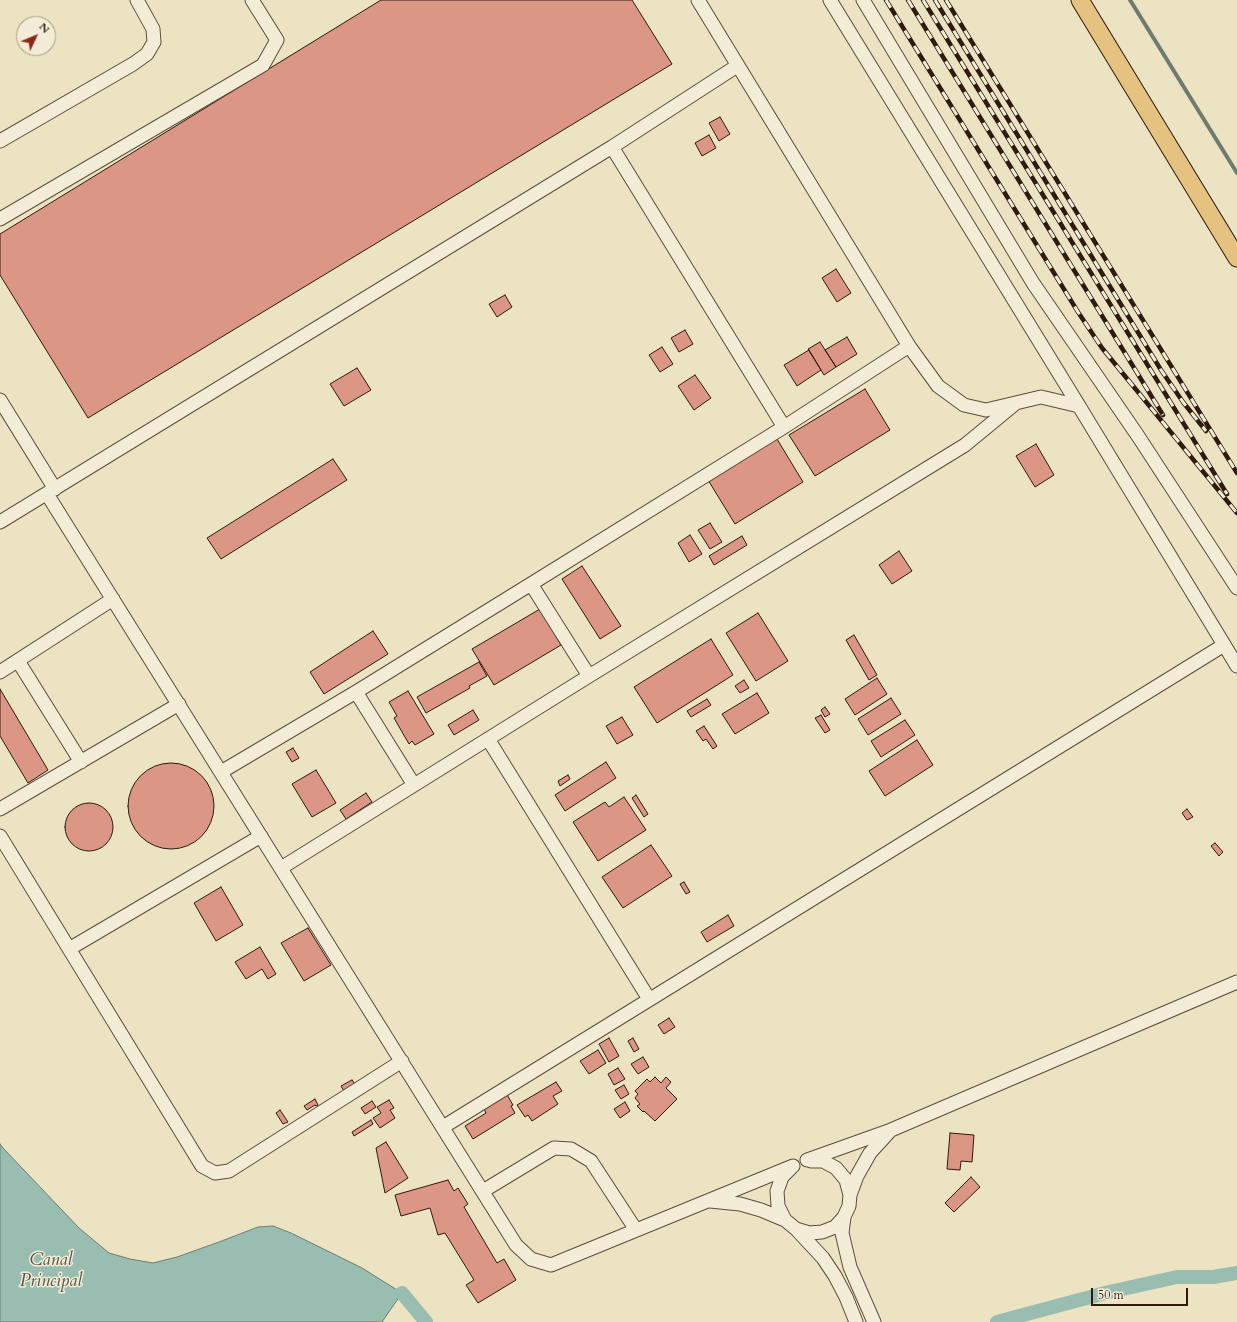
<!DOCTYPE html>
<style>
body{margin:0}
#map{position:relative;width:1237px;height:1322px;overflow:hidden;background:#ece3c2;font-family:Cardo,serif}
canvas{display:block}
.north{position:absolute;left:16px;top:16px;width:40px;height:40px;box-sizing:border-box;background:#f3edd7;border:1px solid #a49987;border-radius:50%;rotate:46deg;font-size:11px;font-weight:700;line-height:16px;text-align:center;color:#2e1a0f}
.north::after{content:'';display:block;margin:auto;width:14px;height:18px;background:#8f2418;clip-path:polygon(50% 0,100% 100%,50% 72%,0 100%)}
.scale{position:absolute;left:1091px;top:1288px;width:97px;height:18px;box-sizing:border-box;border:2px solid #2e1a0f;border-top:0;padding-left:5px;font-size:12px;line-height:14px;white-space:nowrap;color:#2e1a0f;-webkit-text-stroke:3px #f3edd7;paint-order:stroke}
</style>
<div id="map">
<canvas width="1237" height="1322"></canvas>
<div class="north">N</div>
<div class="scale">50 m</div>
</div>
<script>
const c = document.querySelector('canvas').getContext('2d');
c.lineJoin = 'round';
function fill(path, color) { c.fillStyle = color; c.fill(path, 'evenodd'); }
const poly = rows => new Path2D(rows.map(r => 'M' + r).join(''));
function trace(path, color, width, dash) { c.strokeStyle = color; c.lineWidth = width; c.lineCap = dash ? 'butt' : 'round'; c.setLineDash(dash || []); c.stroke(path); }
function label(font, color, halo, rows, align = 'center') {
  c.font = font + ' Cardo,serif'; c.lineWidth = 3; c.setLineDash([]); c.textBaseline = 'middle'; c.strokeStyle = halo; c.fillStyle = color; for (const [text, x, y, turn = 0] of rows) {
    c.save(); c.translate(x, y); c.rotate((+turn || 0) * Math.PI / 180); c.textAlign = isNaN(turn) ? turn : align; if (halo) c.strokeText(text, 0, 0); c.fillText(text, 0, 0); c.restore();
  }
}
const water = poly([
 [0,1144,3,1148,79,1228,109,1253,130,1259,153,1263,177,1257,219,1242,258,1227,273,1226,291,1233,362,1268,402,1293,382,1322,0,1322,0,1144]
]);
fill(water, '#99beb1');
trace(water, '#6e7c70', 1);
trace(poly([
 [1130,0,1237,173]
]), '#6e7c70', 4);
trace(poly([
 [402,1293,426,1322],
 [997,1322,1109,1292,1177,1277,1213,1277,1237,1273]
]), '#99beb1', 14);
const building = poly([
 [381,0,632,0,672,64,88,418,0,275,0,234,381,0],
 [720,117,730,134,719,141,709,123,720,117],
 [709,135,716,148,702,156,695,143,709,135],
 [836,269,851,293,837,302,822,278,836,269],
 [505,295,512,307,497,317,489,304,505,295],
 [685,330,693,344,679,352,671,338,685,330],
 [847,337,857,354,836,367,825,350,847,337],
 [820,342,836,367,824,375,808,349,820,342],
 [662,347,673,364,660,372,649,355,662,347],
 [809,350,821,370,797,386,784,365,809,350],
 [357,368,371,390,344,406,330,384,357,368],
 [695,375,711,398,694,410,678,386,695,375],
 [865,389,890,430,815,476,789,435,865,389],
 [777,439,803,482,735,524,708,480,777,439],
 [1036,444,1054,475,1035,487,1016,456,1036,444],
 [333,459,347,480,221,559,207,538,333,459],
 [710,523,722,542,710,549,698,530,710,523],
 [690,535,702,554,689,562,678,543,690,535],
 [742,536,747,545,714,565,709,556,742,536],
 [899,551,912,571,892,584,879,565,899,551],
 [582,566,621,626,600,639,562,579,582,566],
 [540,609,561,645,494,685,472,649,540,609],
 [758,613,788,661,756,681,726,633,758,613],
 [373,631,388,654,324,694,310,672,373,631],
 [854,635,877,675,869,680,846,640,854,635],
 [711,639,733,675,657,723,634,687,711,639],
 [479,662,487,676,469,686,470,688,426,713,417,697,479,662],
 [877,678,887,694,855,715,845,699,877,678],
 [744,680,749,688,740,693,735,686,744,680],
 [0,689,48,770,28,783,0,736,0,689],
 [408,691,434,734,415,745,412,741,409,744,394,718,397,716,389,702,408,691],
 [757,693,769,713,735,734,722,714,757,693],
 [891,698,901,714,868,735,858,719,891,698],
 [707,699,711,705,691,717,687,711,707,699],
 [825,707,830,714,825,717,821,710,825,707],
 [473,710,479,720,454,735,448,725,473,710],
 [821,715,830,730,825,733,815,718,821,715],
 [622,717,633,735,617,744,606,726,622,717],
 [905,720,915,735,881,757,871,741,905,720],
 [704,726,717,746,713,749,706,739,703,741,696,731,704,726],
 [917,740,933,765,885,796,869,771,917,740],
 [293,748,299,758,292,762,286,752,293,748],
 [606,762,616,778,565,811,555,795,606,762],
 '128 806a43 43 0 1 1 86 0a43 43 0 1 1-86 0Z',
 [316,770,336,803,312,817,292,784,316,770],
 [568,775,570,779,560,786,558,781,568,775],
 [366,793,372,802,346,819,340,810,366,793],
 [636,795,648,814,644,817,632,798,636,795],
 [624,797,646,830,598,861,573,822,605,802,609,807,624,797],
 '65 827a24 24 0 1 1 48 0a24 24 0 1 1-48 0Z',
 [1187,809,1193,817,1187,820,1182,813,1187,809],
 [1215,843,1223,852,1219,856,1211,846,1215,843],
 [651,845,672,876,623,908,602,877,651,845],
 [684,882,690,892,686,894,680,884,684,882],
 [221,887,243,925,216,941,194,903,221,887],
 [728,915,734,926,707,942,701,932,728,915],
 [308,928,331,965,304,981,281,943,308,928],
 [260,947,276,974,268,979,262,969,246,979,235,962,260,947],
 [669,1018,675,1027,664,1034,658,1025,669,1018],
 [609,1038,619,1056,609,1062,599,1044,609,1038],
 [633,1038,639,1049,634,1052,628,1041,633,1038],
 [598,1050,606,1063,589,1074,580,1061,598,1050],
 [643,1057,649,1067,638,1074,631,1064,643,1057],
 [618,1068,625,1079,614,1085,608,1074,618,1068],
 [655,1077,661,1083,666,1077,671,1082,666,1088,677,1099,655,1121,644,1111,643,1112,637,1106,640,1104,635,1098,638,1094,635,1091,647,1079,650,1082,655,1077],
 [352,1080,355,1084,344,1091,341,1086,352,1080],
 [556,1082,562,1091,553,1096,558,1104,532,1121,528,1115,525,1117,517,1105,556,1082],
 [624,1085,629,1094,621,1099,615,1090,624,1085],
 [506,1093,513,1105,511,1106,515,1113,473,1139,465,1126,486,1113,483,1107,506,1093],
 [315,1099,318,1105,316,1106,315,1105,307,1110,304,1106,315,1099],
 [389,1100,394,1108,390,1110,395,1118,380,1128,373,1118,381,1113,377,1107,389,1100],
 [372,1101,376,1107,365,1114,361,1108,372,1101],
 [625,1102,630,1111,620,1118,614,1109,625,1102],
 [280,1110,288,1122,283,1124,276,1113,280,1110],
 [371,1120,373,1124,354,1136,352,1132,371,1120],
 [950,1133,974,1135,972,1162,961,1161,960,1170,947,1169,950,1133],
 [386,1142,408,1178,385,1193,376,1148,386,1142],
 [971,1177,980,1187,954,1212,945,1203,971,1177],
 [448,1180,454,1191,458,1188,468,1204,464,1207,497,1263,504,1259,516,1280,478,1303,466,1285,474,1280,445,1233,438,1235,430,1208,401,1216,395,1195,448,1180]
]);
fill(building, '#db9685');
trace(building, '#2e1a0f', 1);
const minor = poly([
 [698,0,909,346,938,386,964,405,986,410,1041,397,1079,406],
 [830,0,1079,406,1237,666],
 [863,0,1033,283,1138,436,1237,588],
 [0,141,133,64,147,54,154,42,153,29,137,0],
 [612,147,784,427],
 [0,219,263,65,277,40,252,0],
 [0,400,55,489],
 [47,494,516,1245,531,1259,551,1265,793,1166],
 [0,522,612,147,737,66],
 [531,584,589,676],
 [18,661,81,762],
 [0,672,113,599],
 [356,692,414,785],
 [488,739,649,999],
 [221,772,356,692,531,584,784,427,909,346],
 [0,809,179,704],
 [0,836,202,1166,215,1173,229,1171,402,1061],
 [281,868,589,676,965,445,1016,403],
 [69,949,261,836],
 [443,1127,1224,645],
 [807,1160,891,1130,1237,982],
 [483,1191,554,1148,571,1149,591,1161,636,1230],
 [850,1195,857,1176,870,1153,890,1131],
 [710,1201,740,1204,761,1210,785,1220,796,1229,809,1233,822,1232,835,1227,844,1217,849,1206,850,1195,846,1180,836,1168,823,1161,811,1161],
 [844,1217,842,1233,850,1267,874,1322],
 [785,1220,778,1206,777,1191,782,1177,791,1168],
 [797,1230,823,1258,835,1276,846,1297,856,1322]
]);
const major = poly([
 [1080,0,1237,258]
]);
trace(minor, '#5e4c3c', 15);
trace(major, '#2e1a0f', 19);
trace(minor, '#f3edd7', 13);
trace(major, '#e6c281', 17);
const rail = poly([
 [886,0,1078,312,1102,348,1237,513],
 [908,0,1163,415],
 [923,0,1227,494],
 [935,0,1161,370,1183,402,1206,431],
 [946,0,1237,473]
]);
trace(rail, '#2e1a0f', 4.5);
trace(rail, '#f3edd7', 3, [9]);
label('italic 18px', '#535348', '#f3edd7', [
 ["Canal",51,1261],
 ["Principal",51,1282]
]);
</script>
